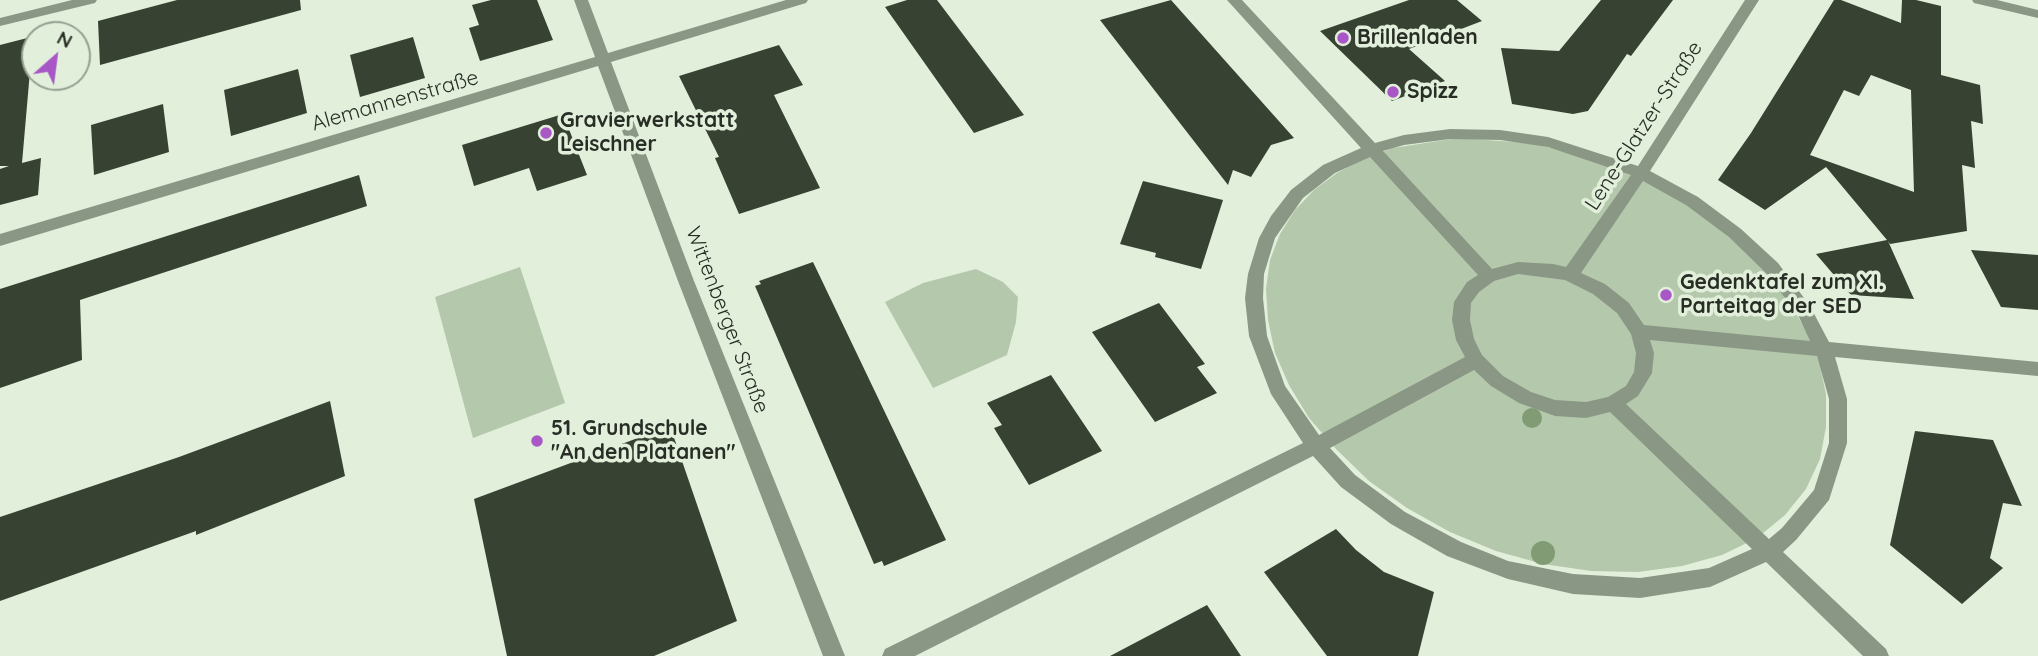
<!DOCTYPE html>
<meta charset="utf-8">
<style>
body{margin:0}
#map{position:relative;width:2038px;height:656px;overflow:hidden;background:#e1efdb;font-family:Quicksand,sans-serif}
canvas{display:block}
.north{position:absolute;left:21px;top:21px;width:70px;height:70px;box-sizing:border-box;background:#e1efdb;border:2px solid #97a192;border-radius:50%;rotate:28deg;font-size:19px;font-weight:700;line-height:28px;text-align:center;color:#282d25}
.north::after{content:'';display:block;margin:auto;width:24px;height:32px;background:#a957c6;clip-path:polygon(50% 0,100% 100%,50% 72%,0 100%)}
</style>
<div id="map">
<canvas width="2038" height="656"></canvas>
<div class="north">N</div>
</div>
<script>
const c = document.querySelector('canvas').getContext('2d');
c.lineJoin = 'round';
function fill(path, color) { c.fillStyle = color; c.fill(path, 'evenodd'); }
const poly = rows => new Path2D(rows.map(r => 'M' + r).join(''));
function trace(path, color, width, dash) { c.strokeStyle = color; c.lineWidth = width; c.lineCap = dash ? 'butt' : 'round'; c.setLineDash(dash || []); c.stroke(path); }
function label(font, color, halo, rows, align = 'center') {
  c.font = font + ' Quicksand,sans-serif'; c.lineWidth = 7; c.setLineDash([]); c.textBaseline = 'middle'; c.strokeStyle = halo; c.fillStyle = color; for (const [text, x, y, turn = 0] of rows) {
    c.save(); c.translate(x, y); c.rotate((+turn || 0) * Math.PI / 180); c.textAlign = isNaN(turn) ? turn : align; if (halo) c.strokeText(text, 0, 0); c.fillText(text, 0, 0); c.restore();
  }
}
fill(poly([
 [1458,138,1529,143,1566,151,1639,177,1673,195,1736,241,1763,268,1787,298,1805,329,1819,361,1826,394,1826,427,1820,459,1806,489,1785,515,1757,538,1722,555,1682,566,1638,572,1591,571,1543,564,1496,551,1450,532,1407,508,1369,481,1337,450,1309,418,1289,385,1275,353,1268,320,1266,289,1270,260,1280,234,1295,210,1314,190,1337,173,1363,159,1393,148],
 [520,267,565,403,473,438,435,297],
 [976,269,1003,282,1018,297,1016,322,1007,355,933,388,885,302,923,283]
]), '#b4c9ac');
fill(poly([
 [177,0,300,0,301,10,100,65,98,21],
 [491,0,537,0,553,40,480,61,469,28,479,25,472,5],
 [907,0,937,0,1024,115,974,133,885,7],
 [1171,0,1294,138,1271,145,1251,177,1233,170,1228,185,1100,20],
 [1409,0,1457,0,1482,21,1409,49,1445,81,1392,101,1320,31],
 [1601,0,1673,0,1631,56,1627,54,1588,111,1573,114,1512,104,1501,48,1559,51],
 [1834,0,1841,0,1901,23,1902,0,1916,0,1941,6,1941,75,1980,85,1983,124,1971,121,1975,168,1962,165,1967,231,1890,244,1888,241,1914,299,1851,295,1816,254,1887,240,1826,167,1765,210,1718,180,1751,133],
 [1871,75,1911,90,1914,192,1810,155,1844,90,1859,96],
 [35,36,35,70,30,71,22,163,41,158,38,195,0,205,0,169,9,166,0,166,0,45],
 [413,37,425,78,360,97,350,55],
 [779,45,803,85,774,95,820,188,739,214,715,158,719,157,679,76],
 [298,69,307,113,231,136,224,90],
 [163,104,169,152,94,175,91,125],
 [563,114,587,175,537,191,529,168,474,186,462,145],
 [359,175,367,206,80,300,82,360,0,388,0,289],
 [1143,181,1223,200,1201,269,1155,257,1156,253,1120,244],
 [1971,250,2038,255,2038,310,2001,307],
 [813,262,946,540,884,566,882,561,874,564,755,286,761,284,759,281],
 [1159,303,1205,364,1197,367,1217,393,1155,422,1092,332],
 [1051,375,1102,451,1029,485,994,428,1002,425,987,403],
 [330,401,345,476,196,535,196,531,0,601,0,517,179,457],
 [670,426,737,621,654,656,507,656,474,499],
 [1915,431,1993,440,2022,506,2003,503,1990,558,2003,568,1962,604,1890,545],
 [1336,529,1356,550,1384,572,1434,592,1418,656,1327,656,1264,572],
 [1207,605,1241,656,1110,656]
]), '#374232');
fill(poly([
 [72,0,97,0,95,3,0,26,0,18,72,0],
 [574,0,588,0,608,53,786,0,808,0,806,3,611,62,694,281,845,656,823,656,678,281,598,66,0,246,0,234,595,57,574,0],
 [1227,0,1242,0,1375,143,1404,135,1450,129,1500,130,1548,137,1638,166,1745,0,1759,0,1650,171,1698,197,1741,229,1778,263,1810,306,1829,342,2038,362,2038,376,1835,357,1847,399,1847,443,1829,500,1796,540,1783,552,1886,649,1889,656,1863,656,1766,562,1710,587,1640,598,1573,594,1508,579,1447,556,1391,524,1341,487,1313,456,915,656,882,656,885,649,1303,443,1271,394,1249,336,1245,298,1248,274,1259,238,1271,216,1291,190,1323,165,1361,148,1227,0],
 [1450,139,1500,140,1548,147,1631,175,1566,267,1553,264,1518,262,1492,269,1383,151,1404,145,1450,139],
 [1370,157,1478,275,1467,282,1454,302,1452,320,1456,340,1465,357,1319,435,1285,386,1267,336,1263,298,1264,274,1275,238,1303,198,1335,173,1370,157],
 [1643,181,1686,205,1729,237,1766,273,1798,315,1810,341,1644,325,1629,303,1605,284,1581,273,1643,181],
 [1518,274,1565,280,1593,294,1617,313,1631,334,1636,353,1634,372,1626,386,1608,397,1586,402,1555,400,1531,392,1503,376,1482,355,1474,339,1470,320,1471,303,1479,292,1494,281,1518,274],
 [1650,340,1817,356,1829,399,1829,443,1814,490,1782,528,1769,539,1626,404,1638,396,1652,373,1654,353,1650,340],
 [1474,370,1491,386,1519,403,1555,416,1586,418,1610,412,1752,549,1709,568,1640,578,1573,574,1508,561,1461,542,1405,512,1355,475,1330,448,1474,370],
 [1972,0,1997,0,2038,10,2038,18,1974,3,1972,0]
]), '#8a9785');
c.fillStyle = '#819c74';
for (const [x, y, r] of [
 [1532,418,10],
 [1543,553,12]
]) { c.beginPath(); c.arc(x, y, r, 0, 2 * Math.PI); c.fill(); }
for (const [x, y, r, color] of [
 [1343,38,7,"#a957c6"],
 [1393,92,7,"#a957c6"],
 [546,133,7,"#a957c6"],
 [1666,295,7,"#a957c6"],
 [537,441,7,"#a957c6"]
]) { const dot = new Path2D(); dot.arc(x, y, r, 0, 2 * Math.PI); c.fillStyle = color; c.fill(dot); trace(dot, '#e1efdb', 2.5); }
label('bold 21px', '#282d25', '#e1efdb', [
 ["Brillenladen",1357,38],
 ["Spizz",1407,92],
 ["Gravierwerkstatt",560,121],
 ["Leischner",560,145],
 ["Gedenktafel zum XI.",1680,283],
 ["Parteitag der SED",1680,307],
 ["51. Grundschule",551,429],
 ["\"An den Platanen\"",551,453]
], 'left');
label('21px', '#282d25', '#e1efdb', [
 ["Alemannenstraße",395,101,-16],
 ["Lene-Glatzer-Straße",1644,126,-57],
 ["Wittenberger Straße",727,320,69]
]);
</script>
